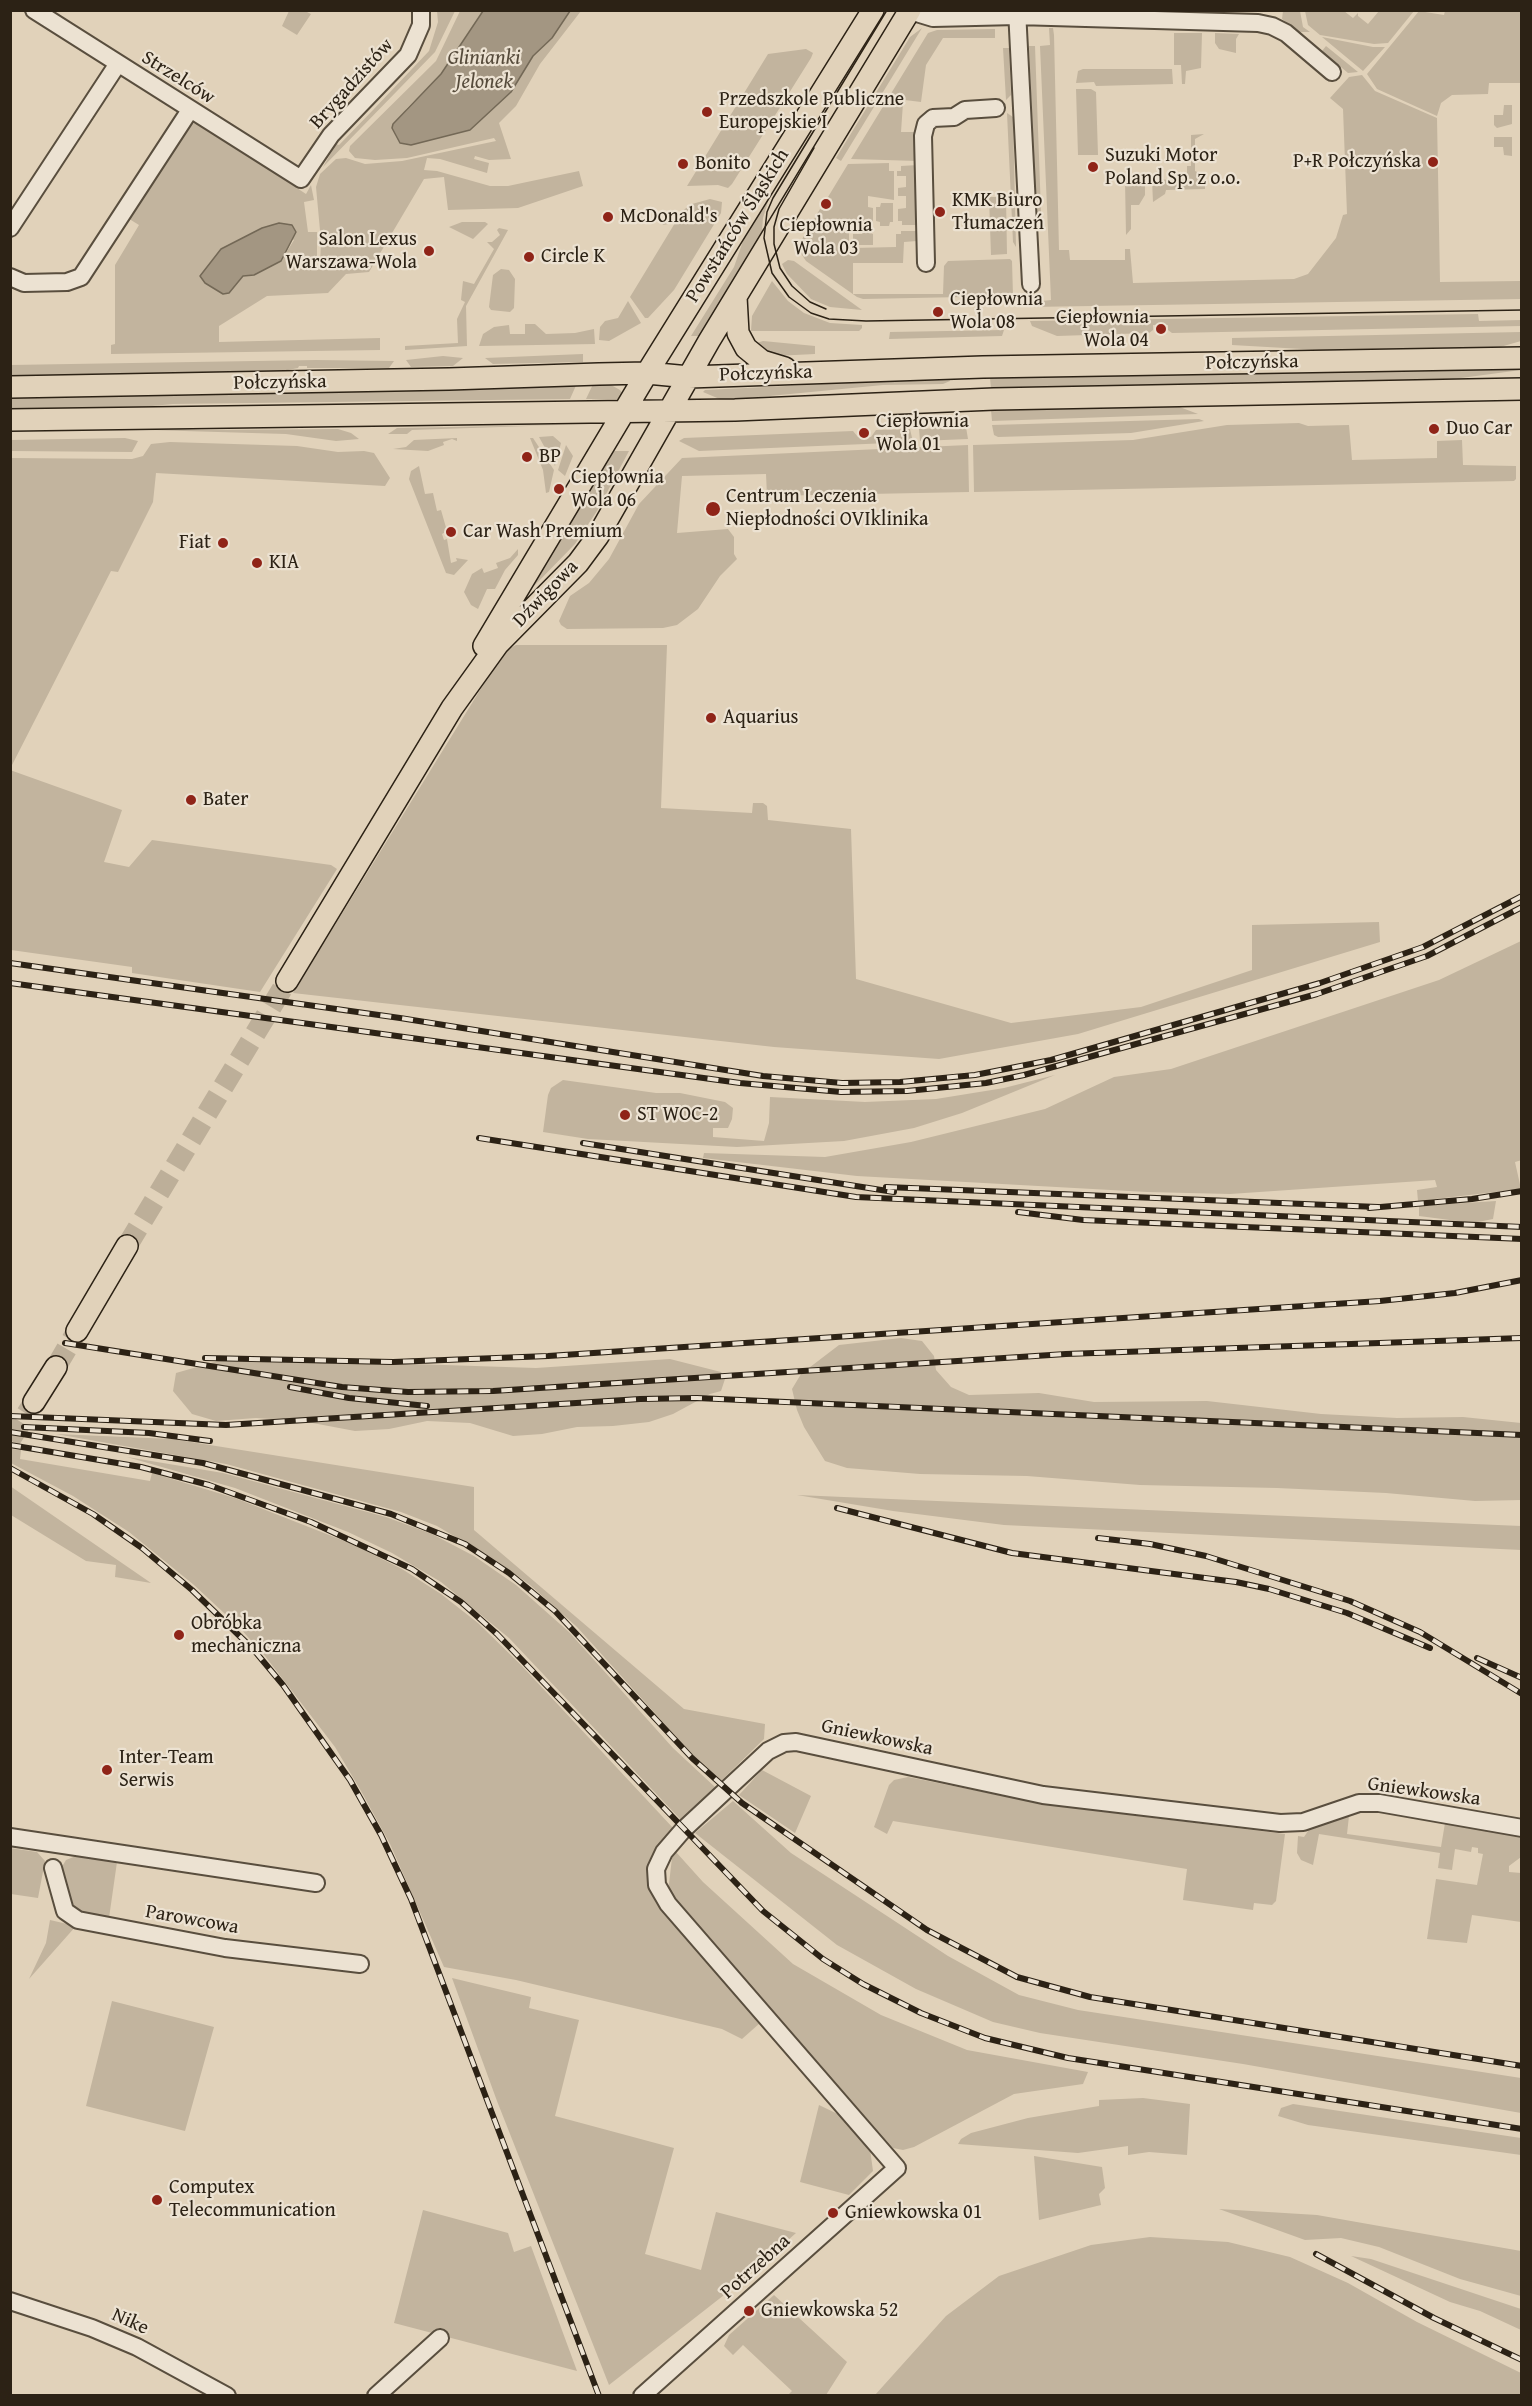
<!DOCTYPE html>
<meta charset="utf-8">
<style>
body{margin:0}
#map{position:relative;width:1532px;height:2406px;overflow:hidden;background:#e1d2ba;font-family:"Gentium Book Plus",serif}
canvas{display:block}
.frame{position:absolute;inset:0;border:12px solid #2c2215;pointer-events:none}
</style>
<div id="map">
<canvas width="1532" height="2406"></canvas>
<div class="frame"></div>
</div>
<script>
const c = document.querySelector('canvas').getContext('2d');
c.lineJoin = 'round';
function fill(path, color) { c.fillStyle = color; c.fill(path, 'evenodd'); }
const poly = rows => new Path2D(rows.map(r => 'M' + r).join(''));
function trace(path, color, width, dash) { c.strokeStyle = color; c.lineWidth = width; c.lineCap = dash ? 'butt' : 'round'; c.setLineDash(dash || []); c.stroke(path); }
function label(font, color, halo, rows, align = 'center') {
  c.font = font + ' "Gentium Book Plus",serif'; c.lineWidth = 4.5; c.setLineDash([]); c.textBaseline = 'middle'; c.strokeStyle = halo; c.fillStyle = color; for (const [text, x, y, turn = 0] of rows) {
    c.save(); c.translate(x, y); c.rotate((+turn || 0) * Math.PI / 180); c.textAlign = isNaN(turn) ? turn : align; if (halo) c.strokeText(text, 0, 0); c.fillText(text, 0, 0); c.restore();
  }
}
fill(poly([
 [289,11,305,11,311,14,297,35,282,26],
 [437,11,455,11,435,52,323,167,336,144,339,145,373,110,429,51,438,22],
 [460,11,483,11,441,74,407,108,392,128,400,143,411,145,470,130,511,92,533,56,552,38,570,11,581,11,540,64,516,106,499,123,511,159,489,160,475,156,474,159,489,163,487,173,440,159,427,158,424,170,437,171,490,186,508,186,579,171,583,186,518,208,448,210,444,177,424,179,369,272,346,274,328,293,267,296,219,326,219,342,380,338,380,350,111,354,111,345,115,344,115,265,139,225,126,217,189,124,198,123,306,194,311,185,314,200,304,202,308,232,317,232,317,266,320,266,321,241,316,187,320,174,336,159,346,158,365,164,402,161,496,141,494,138,407,158,375,160,355,158,349,151,350,146,436,61],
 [262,228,294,240,281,261,254,275,243,276,229,293,223,294,205,283,221,249],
 [1283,11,1300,11,1303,27,1310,32,1299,32,1282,19],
 [1305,11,1344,11,1353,18,1358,13,1358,16,1368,24,1379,11,1414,11,1388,43,1374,44,1320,35,1308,25],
 [1445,11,1521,12,1521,83,1489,83,1488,94,1452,95,1441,103,1437,116,1377,89,1367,74,1419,11,1444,15],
 [922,28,841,161,836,158,910,37],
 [1049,28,1053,28,1054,35,1059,250,1069,250,1070,260,1125,260,1125,249,1130,249,1133,283,1294,279,1308,274,1336,238,1343,215,1347,214,1343,109,1330,98,1349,77,1362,75,1375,91,1437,118,1440,282,1521,281,1521,299,1030,307,1033,302,1051,300,1040,46,1050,45],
 [995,29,995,38,943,38,926,65,921,102,905,100,903,103,901,132,917,132,918,161,851,159,928,33,937,30],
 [1174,33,1202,33,1201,68,1186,71,1185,84,1182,84,1181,65,1174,65],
 [1215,33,1239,34,1236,39,1236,53,1219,49,1215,43],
 [1322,37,1373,47,1385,47,1363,71],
 [1029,46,1035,46,1041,212,1036,213],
 [1326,46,1358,72,1348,73,1322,51],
 [1003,48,1009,48,1011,95,1006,100],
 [806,49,813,53,811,58,732,184,728,188,718,185,687,186,768,54],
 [1083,69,1172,69,1173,84,1096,86,1094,82,1076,83,1078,71],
 [1076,89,1091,89,1096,92,1098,155,1078,155],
 [1504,105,1512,105,1512,124,1497,128,1494,125,1494,115,1503,115],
 [1007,113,1013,117,1016,247,1013,242],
 [1204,134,1195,139,1195,171,1205,176,1205,189,1166,190,1165,194,1153,202,1152,180,1187,179,1187,166,1191,166,1191,135],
 [1494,137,1512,137,1512,156,1504,155,1503,147,1494,147],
 [889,163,889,171,894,171,894,200,868,196,868,207,873,208,873,222,869,222,868,225,849,222,849,241,841,241,841,252,853,252,853,248,896,247,896,234,901,234,901,231,919,231,917,241,904,242,903,263,853,263,853,294,943,294,944,266,948,261,1010,259,1012,261,1013,296,863,299,857,297,806,261,800,252,801,241,820,209,825,211,832,199,828,197,848,164],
 [918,165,920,225,902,225,902,221,898,221,898,209,906,208,906,196,898,196,898,188,906,187,906,176,897,176,897,171,901,171,901,166],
 [1145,180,1145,195,1139,205,1131,205,1131,229,1126,235,1125,181],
 [770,195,763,218,761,243,704,336,691,336,734,267,743,241],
 [989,197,1006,197,1007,254,991,255],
 [710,199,722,202,721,213,674,290,648,318,645,318,630,297,675,223,662,225,692,204],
 [881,203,893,203,893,222,890,222,889,226,880,226,880,222,876,221,876,207,880,207],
 [462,222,485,222,488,224,473,239,449,227],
 [499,228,508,230,466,306,467,346,405,350,405,346,458,343,457,319,465,302,461,300,463,281,474,284,494,249,487,242,492,242,500,235,497,230],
 [862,230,873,234,873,245,853,245,853,234,862,234],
 [788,260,794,261,862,310,830,307,811,299,787,274,782,264],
 [501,269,509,270,515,279,514,308,510,312,491,310,489,307,493,275],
 [772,281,788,301,804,313,830,323,862,325,862,328,859,331,751,331,752,316],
 [628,301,641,323,609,341,599,340,600,327,605,321,618,318],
 [1478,314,1479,321,1521,320,1521,326,1172,333,1168,330,1168,325,1153,325,1153,330,1149,333,1057,336,1032,326,1030,321],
 [525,324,535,324,546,334,575,333,594,329,595,344,479,346,483,334,494,327,509,325,510,334,525,334],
 [1004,330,1002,336,889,339,890,332],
 [1521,332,1521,341,1500,347,1320,350,1232,345,1232,338],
 [763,341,815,346,815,354,774,356,753,344],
 [583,354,583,362,493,364,485,358],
 [443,356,463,358,453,366,411,367,406,360],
 [316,360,394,361,389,368,307,368,307,366,299,366,298,368,267,374,11,380,10,365],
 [1522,368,1521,370,1446,380,1386,382,991,388,990,378],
 [949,378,950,381,943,384,883,385,749,398,722,400,703,392,705,390],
 [595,380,604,381,620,390,623,394,621,399,586,399],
 [578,381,570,399,173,404,110,410,11,412,10,395],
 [1177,406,1198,414,992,421,991,410],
 [1199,419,1204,421,1131,433,998,437,994,435,992,425],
 [1299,423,1308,426,1349,425,1352,460,1437,458,1437,441,1462,440,1463,465,1516,466,1516,479,1514,481,974,492,973,445,1133,440,1227,425],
 [559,425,412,430,407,434,388,434,397,428],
 [122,426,200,430,338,429,351,433,359,439,336,441,286,434,116,429,11,431,10,428],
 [966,427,968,439,920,441,919,429],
 [910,429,913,442,699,451,679,441,684,438,853,431,858,437,871,437,876,430],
 [553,436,561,443,555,466,539,437],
 [125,438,138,441,132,452,11,451,11,440],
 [457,438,457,441,452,439,443,442,444,445,428,451,393,449,406,447,414,440],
 [530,438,533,438,554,470,549,492,546,493,543,470],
 [170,442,297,446,338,452,364,451,374,453,390,478,385,486,156,473,153,502,118,572,111,571,11,767,11,458,132,459,143,456,151,444],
 [566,445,573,456,565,476,558,470],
 [968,445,969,492,767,496,766,474,682,476,677,533,728,529,734,537,734,554,737,559,720,576,698,609,677,625,663,628,567,629,561,625,559,621,570,596,589,583,609,559,639,504,682,458],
 [612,451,629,451,597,511,575,544,534,586,532,584],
 [419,466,425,494,433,493,437,511,441,510,447,531,442,534,444,540,447,539,451,563,457,561,456,558,468,560,454,575,446,573,409,479,411,471],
 [518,549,518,555,505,570,495,589,487,589,478,609,471,605,464,592,472,574,482,568,484,573,498,568,496,563,510,558],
 [516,645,667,645,661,808,752,813,753,803,763,803,767,806,768,820,851,829,856,979,1011,1023,1141,1007,1252,970,1252,925,1379,922,1380,942,1078,1034,939,1059,774,1047,293,993,498,661,506,650],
 [10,770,122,810,104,862,129,867,152,840,331,865,337,869,260,992,132,973,132,967,11,950],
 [1521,941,1522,1160,1515,1162,1521,1189,1418,1201,1417,1190,1437,1187,1435,1180,1230,1194,1147,1192,857,1176,703,1158,704,1153,825,1157,911,1142,1045,1109,1114,1077,1171,1069,1439,980],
 [1055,1075,962,1113,914,1128,844,1141,737,1147,588,1139,543,1132,548,1095,551,1088,563,1080,656,1093,680,1093,725,1102,733,1108,732,1119,728,1128,713,1128,713,1137,764,1141,769,1123,770,1097,865,1102,936,1099,1004,1088],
 [1496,1201,1493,1219,1473,1223,1419,1216,1419,1206],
 [901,1338,922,1341,934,1356,936,1370,951,1387,969,1395,1039,1393,1094,1402,1207,1401,1321,1414,1397,1418,1463,1417,1521,1423,1521,1500,1475,1501,1386,1493,1277,1488,1140,1485,1027,1476,920,1474,847,1468,825,1461,804,1427,797,1410,792,1389,801,1374,839,1345],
 [670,1359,721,1372,725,1379,721,1391,710,1394,673,1414,649,1422,613,1426,577,1427,542,1434,513,1436,470,1423,427,1421,389,1429,355,1431,302,1421,256,1418,216,1421,192,1414,173,1391,176,1373,218,1361,292,1360,536,1368],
 [56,1434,172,1439,474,1487,474,1530,684,1709,765,1724,764,1739,721,1781,689,1751,577,1627,530,1585,498,1562,437,1526,401,1512,226,1464],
 [11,1449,21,1450,20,1459,150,1481,152,1473,235,1498,352,1544,402,1569,441,1594,478,1623,521,1665,674,1829,650,1864,650,1888,656,1903,760,2023,742,2039,722,2029,516,1980,444,1967,390,1844,361,1791,335,1747,265,1656,239,1627,194,1585,129,1532,73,1496,11,1463],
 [127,1457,223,1473,386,1517,432,1534,474,1556,516,1585,569,1632,673,1748,715,1787,681,1820,509,1638,441,1582,392,1553,348,1532,235,1488],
 [10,1486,13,1488,151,1583,115,1577,116,1565,86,1561,11,1515],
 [797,1495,1521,1526,1521,1550,1004,1525,893,1511],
 [762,1770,811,1796,795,1833,739,1795],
 [908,1777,1049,1805,1285,1834,1276,1901,1272,1905,1254,1903,1253,1910,1183,1900,1187,1869,893,1821,887,1834,874,1827,889,1785,894,1780],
 [733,1801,791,1853,948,1956,1019,1995,1078,2010,1521,2078,1521,2113,1243,2064,1040,2033,993,2022,916,1989,837,1945,695,1833],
 [1349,1816,1347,1834,1441,1847,1445,1823,1521,1837,1521,1857,1509,1866,1509,1872,1521,1873,1521,1922,1472,1915,1467,1943,1427,1939,1436,1879,1477,1885,1483,1854,1478,1853,1478,1848,1472,1847,1471,1852,1455,1849,1452,1870,1438,1868,1440,1853,1319,1834,1313,1865,1301,1860,1297,1853,1298,1836,1304,1837,1310,1828],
 [10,1848,37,1852,45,1861,38,1898,11,1894],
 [676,1852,703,1882,793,1964,881,2015,967,2050,1088,2072,1083,2084,1014,2094,914,2147,903,2150,893,2148,668,1892,672,1858],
 [76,1856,117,1862,109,1918,70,1911,62,1883,63,1865,66,1860],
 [50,1920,76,1926,29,1979,46,1943],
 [452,1978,531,1997,529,2008,579,2020,555,2116,674,2148,645,2254,701,2270,716,2212,796,2233,742,2281,609,2385,497,2101],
 [112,2001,214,2027,185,2131,86,2106],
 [1143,2098,1190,2104,1187,2155,1149,2152,1128,2155,1128,2146,1078,2153,958,2144,961,2139,971,2133,1028,2118,1099,2106,1099,2100],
 [1293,2104,1521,2138,1521,2155,1308,2125,1278,2116,1281,2108],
 [819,2105,844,2117,870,2149,873,2171,849,2195,800,2182],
 [1034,2156,1102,2167,1105,2188,1099,2194,1101,2205,1039,2220],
 [1219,2209,1317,2215,1521,2251,1521,2296,1460,2279,1379,2247,1341,2238,1305,2240],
 [423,2210,508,2233,514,2252,531,2246,577,2371,394,2323],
 [1150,2237,1228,2242,1290,2257,1348,2283,1417,2322,1521,2373,1521,2395,875,2395,946,2316,999,2276,1091,2245],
 [1351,2256,1371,2259,1521,2309,1521,2330,1480,2311,1450,2302],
 [774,2295,847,2362,826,2395,788,2395,792,2391,743,2345,733,2355,724,2346,729,2335]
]), '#c2b49e');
const water = poly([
 [483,11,570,11,552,38,533,56,511,92,470,130,411,145,400,143,392,128,393,124,441,74,483,11],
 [279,223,292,225,296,232,281,261,254,275,243,276,229,293,223,294,205,283,200,276,221,249,262,228,279,223]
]);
fill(water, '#a39682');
trace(water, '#736856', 1.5);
trace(poly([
 [127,1246,287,981],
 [56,1367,77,1331],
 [10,1440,34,1402]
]), '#bdaf99', 21, [21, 10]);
const minor = poly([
 [34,10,301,179,331,135,408,55,421,25,421,10],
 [1017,10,1031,284],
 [910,11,933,18,1017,16,1258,23,1272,26,1286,33,1332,72],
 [10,228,117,65],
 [926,263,923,136,926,124,933,118,954,117,965,110,996,108],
 [10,277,24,283,67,282,81,277,190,110],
 [10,1837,316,1883],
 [53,1868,65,1911,78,1920,225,1948,360,1964],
 [10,2301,92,2328,137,2347,227,2396],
 [376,2396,440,2338],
 [642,2396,897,2168,668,1904,657,1885,656,1869,664,1852,683,1830,768,1751,784,1743,796,1742,1043,1795,1280,1823,1303,1822,1359,1803,1379,1803,1522,1828]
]);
const major = poly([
 [736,297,738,333,746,348,762,361,785,368],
 [10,387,449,379,599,374,647,373,689,377,983,367,1522,358],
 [10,420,735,410,994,399,1522,389],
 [484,646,647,373,873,10],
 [287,981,452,708,498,644,578,563,598,536,709,341,910,10],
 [77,1331,127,1246],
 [34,1402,56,1367]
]);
trace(minor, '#594e3e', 20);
trace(major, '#2c2215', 24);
trace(minor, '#ece2d2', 16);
trace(major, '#e1d2ba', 21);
trace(poly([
 [887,10,773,198,767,212,764,238,772,273,789,297,811,313,829,319,866,321,1522,310],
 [814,148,779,209,774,227,774,244,780,268,792,286,810,302,826,309]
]), '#2c2215', 1.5);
const rail = poly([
 [10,963,400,1018,763,1076,842,1083,900,1082,975,1075,1051,1060,1320,983,1423,947,1522,896],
 [10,983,740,1083,841,1092,907,1091,986,1083,1024,1075,1317,994,1427,956,1522,907],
 [479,1138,856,1197,1522,1227],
 [583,1143,894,1192],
 [886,1187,1378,1207],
 [1369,1208,1472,1199,1522,1191],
 [1018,1212,1083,1220,1522,1239],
 [65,1343,342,1387,408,1392,493,1391,1066,1354,1522,1338],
 [205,1358,393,1362,548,1356,1380,1301,1455,1293,1522,1280],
 [290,1387,349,1398,427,1406],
 [10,1416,226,1425,640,1399,697,1398,1522,1435],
 [24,1427,149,1433,210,1441],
 [10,1432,203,1463,391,1514,465,1544,509,1573,555,1611,692,1758,742,1803,927,1930,1017,1977,1090,1997,1522,2066],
 [10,1445,141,1467,209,1485,311,1522,412,1569,461,1602,497,1634,763,1911,823,1959,863,1984,921,2013,985,2038,1068,2058,1522,2129],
 [10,1468,93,1514,142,1548,192,1590,253,1649,283,1685,350,1780,381,1835,411,1899,599,2396],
 [837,1508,1012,1553,1236,1582,1269,1589,1347,1613,1430,1648],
 [1098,1538,1150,1544,1206,1556,1350,1601,1420,1632,1522,1694],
 [1477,1658,1522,1678],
 [1316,2254,1434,2318,1522,2360]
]);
trace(rail, '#2c2215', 6);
trace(rail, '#ece2d2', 4, [11]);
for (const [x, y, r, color] of [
 [707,112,6,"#8f2418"],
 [1433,162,6,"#8f2418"],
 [683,164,6,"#8f2418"],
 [1093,167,6,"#8f2418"],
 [826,204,6,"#8f2418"],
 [940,212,6,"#8f2418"],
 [608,217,6,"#8f2418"],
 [429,251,6,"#8f2418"],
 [529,257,6,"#8f2418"],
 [938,312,6,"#8f2418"],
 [1161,329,6,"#8f2418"],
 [1434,429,6,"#8f2418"],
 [864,433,6,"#8f2418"],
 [527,457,6,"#8f2418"],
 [559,489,6,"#8f2418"],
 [713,509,8,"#8f2418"],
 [451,532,6,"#8f2418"],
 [223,543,6,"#8f2418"],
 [257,563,6,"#8f2418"],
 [711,718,6,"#8f2418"],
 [191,800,6,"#8f2418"],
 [625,1115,6,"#8f2418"],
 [179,1635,6,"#8f2418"],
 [107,1770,6,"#8f2418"],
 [157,2200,6,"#8f2418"],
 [833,2213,6,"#8f2418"],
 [749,2311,6,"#8f2418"]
]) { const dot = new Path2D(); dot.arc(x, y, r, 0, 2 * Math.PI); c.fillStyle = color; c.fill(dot); trace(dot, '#ece2d2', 2); }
label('20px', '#2c2215', '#ece2d2', [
 ["Strzelców",178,78,32],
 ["Brygadzistów",352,84,-48],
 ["Powstańców Śląskich",738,226,-58],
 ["Połczyńska",1252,363,-1],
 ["Połczyńska",766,374,-2],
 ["Połczyńska",280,383,-1],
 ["Dźwigowa",546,594,-46],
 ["Gniewkowska",877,1738,12],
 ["Gniewkowska",1424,1792,8],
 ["Parowcowa",192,1920,10],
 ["Potrzebna",756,2267,-42],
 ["Nike",130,2322,24]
]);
label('20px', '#2c2215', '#ece2d2', [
 ["Przedszkole Publiczne",719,100],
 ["Europejskie I",719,123],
 ["Suzuki Motor",1105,156],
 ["Poland Sp. z o.o.",1105,179],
 ["P+R Połczyńska",1421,162,"right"],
 ["Bonito",695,164],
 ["KMK Biuro",952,201],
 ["Tłumaczeń",952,224],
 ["McDonald's",620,217],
 ["Ciepłownia",826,226,"center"],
 ["Wola 03",826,249,"center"],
 ["Salon Lexus",417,240,"right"],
 ["Warszawa-Wola",417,263,"right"],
 ["Circle K",541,257],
 ["Ciepłownia",950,300],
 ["Wola 08",950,323],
 ["Ciepłownia",1149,318,"right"],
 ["Wola 04",1149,341,"right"],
 ["Ciepłownia",876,422],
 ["Wola 01",876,445],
 ["Duo Car",1446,429],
 ["BP",539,457],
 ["Ciepłownia",571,478],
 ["Wola 06",571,501],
 ["Centrum Leczenia",726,497],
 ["Niepłodności OVIklinika",726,520],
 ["Car Wash Premium",463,532],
 ["Fiat",211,543,"right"],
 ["KIA",269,563],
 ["Aquarius",723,718],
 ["Bater",203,800],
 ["ST WOC-2",637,1115],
 ["Obróbka",191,1624],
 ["mechaniczna",191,1647],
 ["Inter-Team",119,1758],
 ["Serwis",119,1781],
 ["Computex",169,2188],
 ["Telecommunication",169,2211],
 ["Gniewkowska 01",845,2213],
 ["Gniewkowska 52",761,2311]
], 'left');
label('italic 21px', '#564b3b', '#ece2d2', [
 ["Glinianki",484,59],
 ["Jelonek",484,83]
]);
</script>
